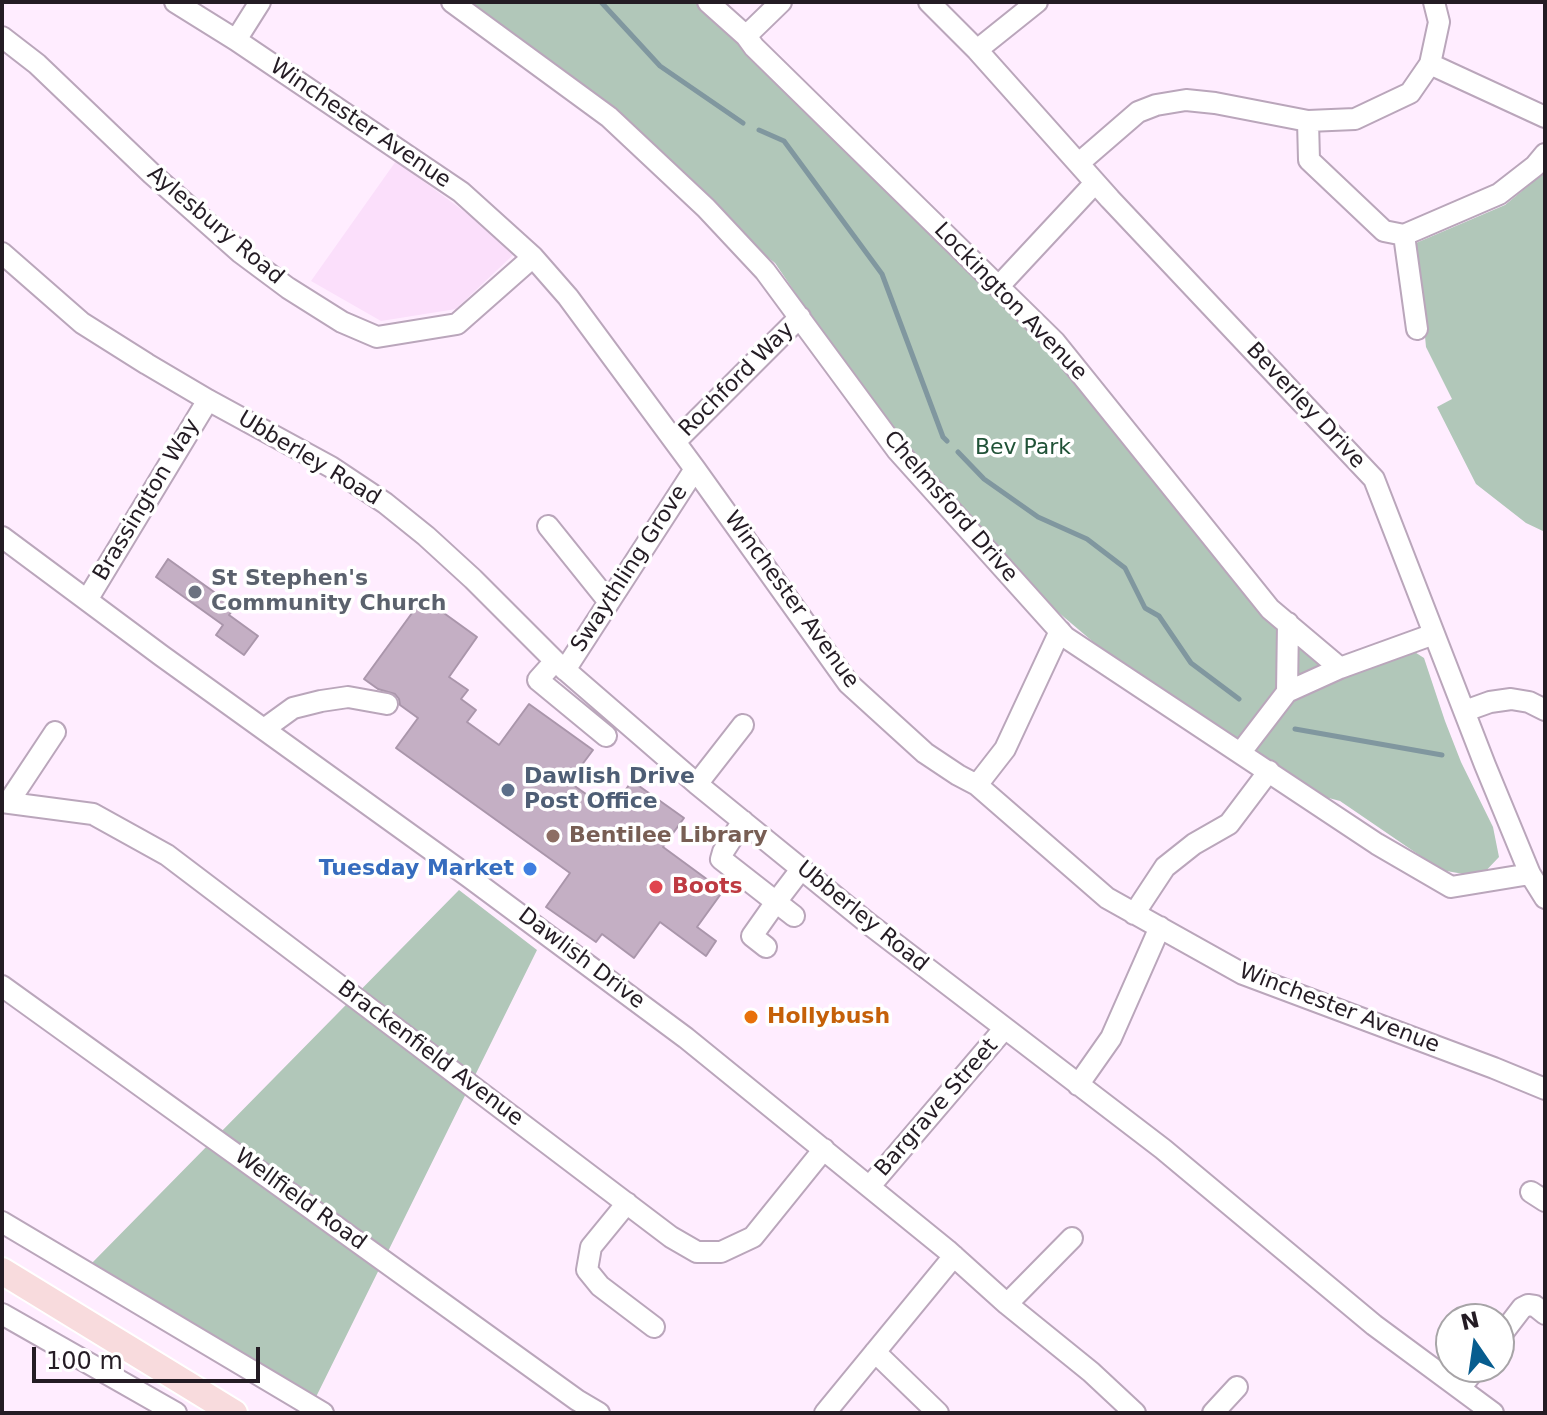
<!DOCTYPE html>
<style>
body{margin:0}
#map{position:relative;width:1547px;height:1415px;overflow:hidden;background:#ffedff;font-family:"DejaVu Sans",sans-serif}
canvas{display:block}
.frame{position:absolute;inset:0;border:4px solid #241c24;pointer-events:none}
.north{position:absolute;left:1435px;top:1303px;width:80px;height:80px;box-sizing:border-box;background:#fff;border:2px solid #a7a4a7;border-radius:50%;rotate:347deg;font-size:22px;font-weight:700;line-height:32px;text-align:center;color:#241c24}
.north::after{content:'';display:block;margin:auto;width:28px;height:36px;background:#075d8f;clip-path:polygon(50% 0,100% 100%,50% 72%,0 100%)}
.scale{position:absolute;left:32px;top:1347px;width:228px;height:36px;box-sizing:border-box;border:4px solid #241c24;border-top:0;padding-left:10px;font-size:24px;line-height:28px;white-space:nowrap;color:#241c24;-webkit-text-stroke:6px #fff;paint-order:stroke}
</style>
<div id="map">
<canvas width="1547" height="1415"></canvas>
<div class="frame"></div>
<div class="north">N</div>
<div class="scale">100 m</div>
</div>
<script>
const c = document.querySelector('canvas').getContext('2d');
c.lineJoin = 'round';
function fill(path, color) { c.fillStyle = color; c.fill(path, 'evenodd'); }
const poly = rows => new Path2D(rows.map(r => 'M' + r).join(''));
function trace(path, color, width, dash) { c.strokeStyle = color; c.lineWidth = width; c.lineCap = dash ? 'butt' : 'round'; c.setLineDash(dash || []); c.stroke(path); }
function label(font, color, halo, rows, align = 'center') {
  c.font = font + ' "DejaVu Sans",sans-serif'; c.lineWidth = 7; c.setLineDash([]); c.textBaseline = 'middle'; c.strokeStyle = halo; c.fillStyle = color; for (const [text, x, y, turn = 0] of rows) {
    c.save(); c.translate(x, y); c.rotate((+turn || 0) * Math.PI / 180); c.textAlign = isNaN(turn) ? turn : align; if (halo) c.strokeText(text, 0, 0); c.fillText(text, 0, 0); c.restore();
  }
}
fill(poly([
 [396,161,488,229,514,254,456,309,381,321,311,281]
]), '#fbdffb');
fill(poly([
 [467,2,699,2,1019,311,1339,677,1410,649,1424,658,1445,721,1461,762,1493,827,1499,857,1480,877,1441,870,1340,801,1325,797,1247,744,1220,732,1111,657,1052,607,987,542,883,422,775,263,743,238,682,172,623,116],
 [1545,172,1545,532,1526,523,1476,484,1437,407,1452,399,1426,347,1416,243,1505,205],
 [459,890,537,950,314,1401,90,1265]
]), '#b1c7b9');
trace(poly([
 [601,2,660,66,743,123],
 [759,130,784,141,882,274,943,437,947,441],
 [958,452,984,479,1038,517,1087,539,1125,568,1145,608,1159,616,1191,663,1239,699],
 [1295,729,1442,755]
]), '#80979f', 5);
const building = poly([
 [168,559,235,607,229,615,258,636,244,655,216,635,223,625,156,577,168,559],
 [423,598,477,637,449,677,468,690,461,699,476,710,467,722,499,745,529,704,593,750,569,782,610,811,632,781,684,818,663,847,723,891,697,927,716,941,706,956,660,922,634,958,602,934,596,942,546,907,570,873,396,748,418,718,400,705,399,699,395,694,378,689,364,679,423,598]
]);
fill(building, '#c4afc4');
trace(building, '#aa96ab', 2);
const minor = poly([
 [175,2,236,40,461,192,533,257,568,297,695,469,848,683,925,753,958,775,977,785,1107,898,1243,974,1494,1068,1545,1089],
 [452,2,609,117,706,208,765,271,897,450,1065,637,1377,844,1451,887,1530,874],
 [708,2,746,36,754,47,1055,342,1270,609,1340,668],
 [929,2,977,50,1110,199,1374,479,1485,765,1530,874,1545,898],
 [746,36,781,2],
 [2,37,37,64,152,174,241,253,288,288,342,322,377,337,457,324,533,257],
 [236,40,260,2],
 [977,50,1037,2],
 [1430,64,1545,117],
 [1308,121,1309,160,1384,231,1404,235,1499,194,1535,166,1545,154],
 [1079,163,1138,112,1156,105,1186,100,1215,103,1308,121,1355,119,1410,93,1430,64,1439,22,1434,2],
 [1404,235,1417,329],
 [2,253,82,323,147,364,208,400,331,467,385,503,426,536,473,579,555,661,697,784,869,924,1163,1149,1374,1325,1493,1413],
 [999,286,1095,183],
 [675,442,800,317],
 [548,526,609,602],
 [2,537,162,656,469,877,686,1038,947,1250,1007,1304,1091,1372,1135,1413],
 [87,600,208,400],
 [555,661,538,680,606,736],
 [565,670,695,469],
 [1287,692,1288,623],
 [1465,711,1490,702,1511,699,1529,702,1545,710],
 [264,729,293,708,321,701,348,697,387,704],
 [1241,752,1287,692,1340,668,1434,634],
 [697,784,743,725],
 [977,785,1005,749,1060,631],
 [2,802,93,814,167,855,671,1237,697,1252,721,1252,753,1237,824,1149],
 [8,803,55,732],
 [743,821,723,852,721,859,776,902,802,868],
 [1134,914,1165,867,1194,844,1229,824,1269,771],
 [766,947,752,936,776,902,794,916],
 [2,986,577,1400,599,1413],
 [1078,1085,1111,1038,1160,927],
 [870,1186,1004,1029],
 [1531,1192,1545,1201],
 [627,1203,591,1247,587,1270,600,1286,654,1327],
 [2,1222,323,1413],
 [1007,1304,1072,1238],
 [2,1314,176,1413],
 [1499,1338,1522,1308,1528,1305,1535,1306,1545,1314],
 [875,1352,938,1413],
 [1460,1388,1477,1367],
 [825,1413,954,1256],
 [1213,1413,1237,1387]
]);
const major = poly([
 [2,1271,234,1413]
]);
trace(minor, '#baa6bb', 24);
trace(major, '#fff', 30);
trace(minor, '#fff', 20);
trace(major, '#f8dbdd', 26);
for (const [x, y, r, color] of [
 [195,592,8,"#6b7280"],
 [508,790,8,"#5c6f8a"],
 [553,836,8,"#8d6e63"],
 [530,869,8,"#3f7fe0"],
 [656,887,8,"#e0444e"],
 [751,1017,8,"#e8710a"]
]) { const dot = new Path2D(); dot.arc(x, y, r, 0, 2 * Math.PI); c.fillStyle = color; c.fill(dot); trace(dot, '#fff', 3); }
label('22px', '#241c24', '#fff', [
 ["Winchester Avenue",360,124,34],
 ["Aylesbury Road",215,226,40],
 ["Lockington Avenue",1010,302,46],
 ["Rochford Way",737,380,-45],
 ["Beverley Drive",1305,406,47],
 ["Ubberley Road",309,459,31],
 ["Brassington Way",147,500,-59],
 ["Chelmsford Drive",950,507,49],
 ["Swaythling Grove",630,569,-57],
 ["Winchester Avenue",791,600,54],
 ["Ubberley Road",862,917,39],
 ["Dawlish Drive",581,959,37],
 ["Winchester Avenue",1339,1009,21],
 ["Brackenfield Avenue",430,1054,37],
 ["Bargrave Street",937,1108,-49],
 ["Wellfield Road",300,1200,36]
]);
label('22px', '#205237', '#fff', [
 ["Bev Park",1023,448]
]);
label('bold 22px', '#5b616d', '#fff', [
 ["St Stephen's",211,579],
 ["Community Church",211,604]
], 'left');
label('bold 22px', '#4e5e75', '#fff', [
 ["Dawlish Drive",524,777],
 ["Post Office",524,802]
], 'left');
label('bold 22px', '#785e54', '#fff', [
 ["Bentilee Library",569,836]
], 'left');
label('bold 22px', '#366cbe', '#fff', [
 ["Tuesday Market",514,869]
], 'right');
label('bold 22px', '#be3a42', '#fff', [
 ["Boots",672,887]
], 'left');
label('bold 22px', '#c56008', '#fff', [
 ["Hollybush",767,1017]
], 'left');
</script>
